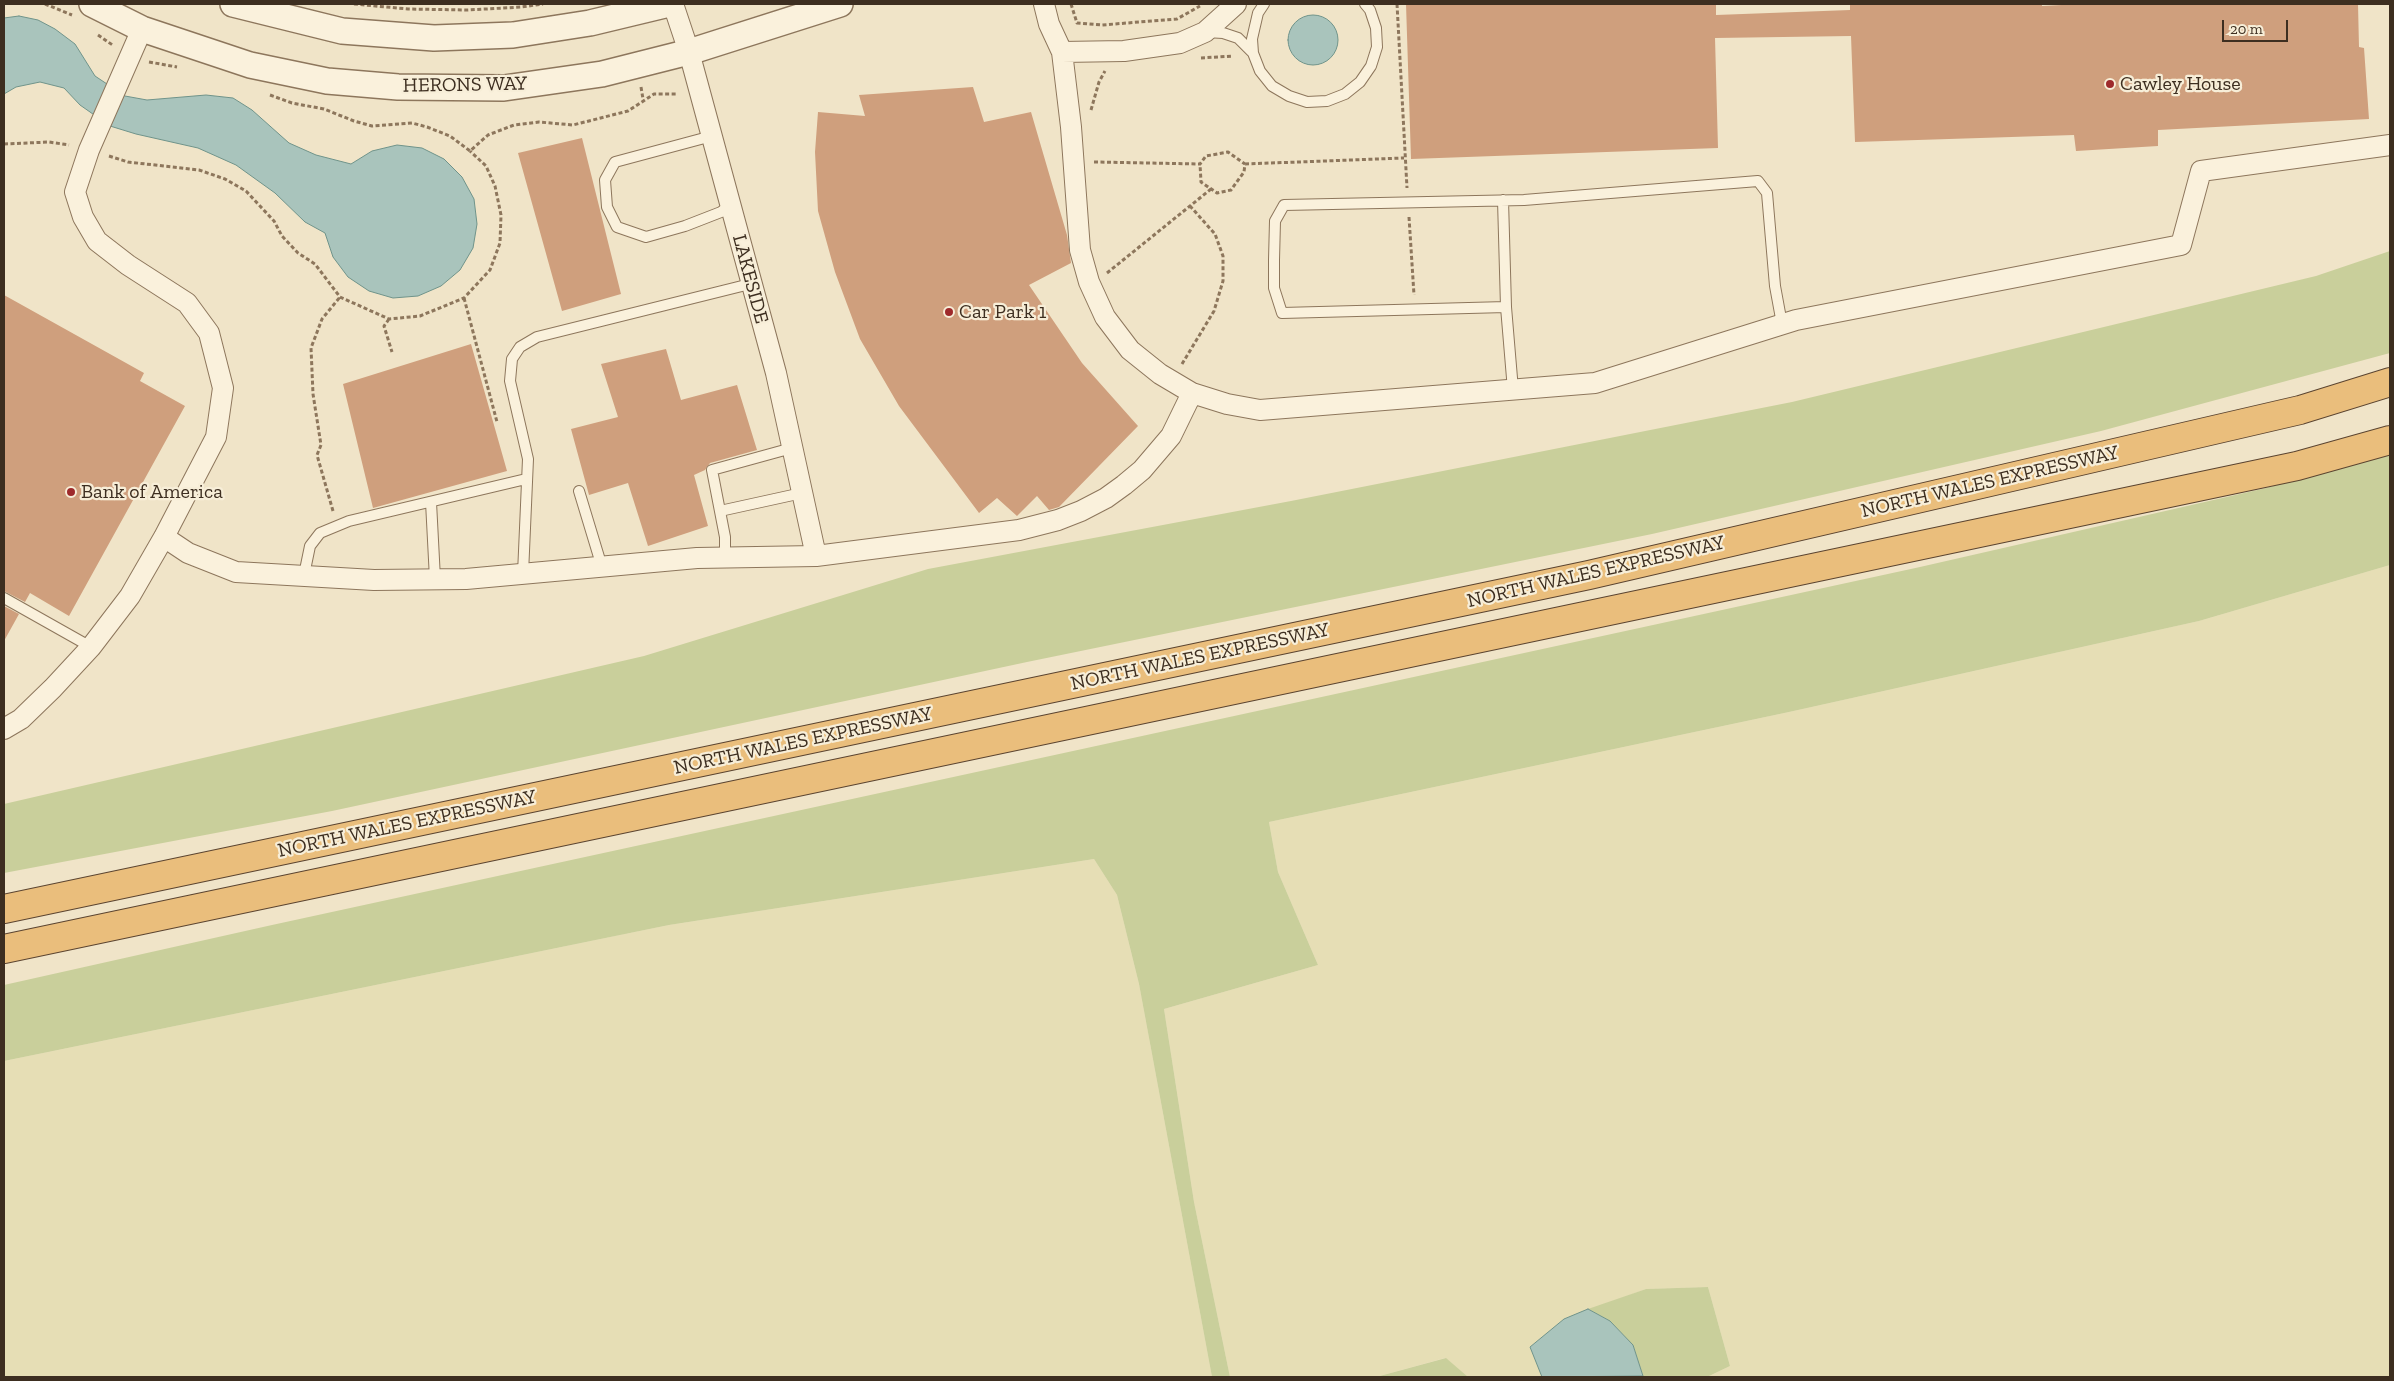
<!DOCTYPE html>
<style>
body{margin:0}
#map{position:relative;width:2394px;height:1381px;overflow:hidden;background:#f0e4c8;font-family:"Zilla Slab",serif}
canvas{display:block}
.frame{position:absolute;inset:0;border:5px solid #3d2e20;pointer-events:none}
.scale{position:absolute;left:2222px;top:20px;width:66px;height:22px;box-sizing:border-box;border:2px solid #3d2e20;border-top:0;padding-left:6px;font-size:15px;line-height:18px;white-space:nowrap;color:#3d2e20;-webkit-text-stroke:4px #f7eed8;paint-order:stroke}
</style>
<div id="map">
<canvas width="2394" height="1381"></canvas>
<div class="frame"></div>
<div class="scale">20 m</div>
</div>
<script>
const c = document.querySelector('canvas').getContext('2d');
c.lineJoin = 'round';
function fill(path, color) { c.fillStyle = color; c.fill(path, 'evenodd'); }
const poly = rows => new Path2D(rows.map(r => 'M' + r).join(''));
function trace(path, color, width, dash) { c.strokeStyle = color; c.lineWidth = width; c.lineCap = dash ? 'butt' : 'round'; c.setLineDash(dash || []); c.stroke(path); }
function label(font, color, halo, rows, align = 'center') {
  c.font = font + ' "Zilla Slab",serif'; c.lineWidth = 4.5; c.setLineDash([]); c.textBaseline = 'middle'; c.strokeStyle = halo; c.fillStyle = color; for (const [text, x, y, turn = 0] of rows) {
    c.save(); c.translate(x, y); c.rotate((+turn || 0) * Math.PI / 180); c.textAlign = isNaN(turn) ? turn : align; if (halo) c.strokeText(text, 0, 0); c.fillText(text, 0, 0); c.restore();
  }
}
fill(poly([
 [2390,565,2390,1377,1707,1377,1730,1366,1708,1287,1646,1289,1564,1319,1530,1347,1542,1377,1465,1377,1467,1377,1445,1358,1376,1377,1230,1377,1194,1202,1164,1009,1318,965,1278,872,1269,822,1789,712,2199,621],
 [1094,859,1117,895,1139,984,1212,1377,4,1377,4,1061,669,925]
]), '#e6deb5');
fill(poly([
 [2390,251,2390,353,2101,431,1652,534,1027,662,332,811,4,873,4,804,644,656,928,569,1291,501,1792,402,2316,276],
 [2390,453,2390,565,2199,621,1789,712,1269,822,1278,872,1318,965,1164,1009,1194,1202,1230,1377,1212,1377,1139,984,1117,895,1094,859,669,925,4,1061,4,985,272,925,1920,567,2266,488],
 [1708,1287,1730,1366,1707,1377,1643,1376,1633,1345,1610,1321,1588,1309,1646,1289],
 [1446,1358,1468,1377,1376,1377]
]), '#c9cf9b');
const water = poly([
 '1288 40a25 25 0 1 1 50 0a25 25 0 1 1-50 0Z',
 [19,16,38,20,55,29,75,44,95,76,125,96,147,100,206,95,233,98,252,110,289,143,316,155,351,164,372,151,397,145,422,148,444,159,462,177,474,199,477,224,473,248,460,270,441,286,418,296,393,298,369,291,348,277,333,257,325,233,305,222,275,193,236,165,198,148,136,134,110,126,80,105,64,88,40,82,16,87,4,94,4,18,19,16],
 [1588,1309,1610,1321,1633,1345,1643,1376,1542,1377,1530,1347,1564,1319,1588,1309]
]);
fill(water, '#a9c4bc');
trace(water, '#6f938a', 1);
fill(poly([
 [1406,4,1716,4,1716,15,1850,10,1850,4,2042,4,2042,6,2081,4,2358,4,2359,47,2364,48,2369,119,2158,130,2158,146,2076,151,2074,135,1855,142,1851,36,1715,38,1718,148,1411,159],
 [973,87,984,122,1031,112,1067,235,1071,263,1029,285,1082,363,1138,426,1059,507,1049,510,1037,496,1017,516,997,498,979,513,899,406,860,339,835,272,818,211,815,152,818,112,865,116,859,95],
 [582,138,621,294,562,311,518,153],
 [4,295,144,373,140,381,185,406,69,616,30,593,25,602,4,591],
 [471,344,507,471,373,508,343,384],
 [666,349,681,400,737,385,757,450,710,463,705,470,694,475,708,526,648,546,628,483,589,495,571,429,618,417,601,364],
 [4,606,19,614,4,641]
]), '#cf9f7d');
const service = poly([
 [1264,4,1258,13,1252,39,1253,53,1260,71,1272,86,1289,96,1307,102,1327,101,1345,94,1360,82,1371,66,1377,47,1376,28,1370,10,1365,4],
 [1206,32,1223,33,1238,38,1253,53],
 [712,136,615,162,605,180,607,207,617,227,646,237,685,226,721,212,730,205],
 [1503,200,1506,307],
 [1513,390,1506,307,1282,313,1274,288,1274,260,1275,221,1284,205,1524,200,1758,181,1767,193,1775,286,1782,324],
 [579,491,602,567],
 [431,502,435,579],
 [720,511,802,493],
 [725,558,725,537,712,470,792,448],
 [523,574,528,459,510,381,512,359,520,347,537,337,742,286,751,281],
 [304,575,310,546,320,533,349,521,526,479],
 [4,598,91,647]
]);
const minor = poly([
 [673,4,689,52,776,373,816,556],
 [1044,4,1049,24,1062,52,1071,127,1080,250,1089,282,1105,317,1130,350,1160,374,1192,393,1227,404,1260,410,1595,383,1796,320,2181,245,2201,171,2390,145],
 [1062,52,1124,51,1180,43,1205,32,1236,4],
 [164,537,188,553,236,572,374,580,466,579,697,558,816,556,1019,530,1058,520,1081,511,1106,498,1124,485,1142,470,1171,436,1192,393],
 [4,729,21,719,53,688,91,647,130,596,164,537,216,437,223,388,209,333,187,303,128,265,97,241,83,217,75,192,89,150,142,29]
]);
const tertiary = poly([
 [92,4,142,29,250,65,327,81,398,87,504,88,602,74,689,52,840,4],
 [233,4,342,31,434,38,513,35,590,23,669,4]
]);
const trunk = poly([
 [4,909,1589,575,2300,410,2390,382],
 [4,949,2297,466,2390,440]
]);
trace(service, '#8d765c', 12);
trace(minor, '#8d765c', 22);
trace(tertiary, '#8d765c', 28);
trace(trunk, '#5b4430', 30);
trace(poly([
 [45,4,72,15],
 [354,4,408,9,468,10,521,7,543,4],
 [1071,4,1077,23,1102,25,1177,19,1200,6],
 [1397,4,1407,188],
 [98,35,114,46],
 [1201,58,1233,56],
 [149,62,177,67],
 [641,87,643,99],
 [270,95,292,103,324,109,354,121,372,126,412,123,427,127,450,136,470,151,488,135,514,125,539,122,573,125,628,111,654,94,678,94],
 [1091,110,1099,82,1105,71],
 [4,144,49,142,69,145],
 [109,156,128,162,199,170,225,179,246,191,274,221,282,236,298,253,315,264,340,297,389,319,420,316,464,298,490,270,500,243,501,215,495,186,486,166,470,151],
 [1094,162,1200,164,1206,156,1228,152,1245,164,1244,172,1231,190,1217,193,1201,182,1200,164],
 [1245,164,1404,158],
 [1409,217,1414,295],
 [1107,273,1211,189],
 [464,298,497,422],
 [389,319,384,326,392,352],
 [1182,364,1214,311,1223,281,1223,256,1215,234,1190,206],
 [333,511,317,455,321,445,313,394,311,348,322,319,340,297]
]), '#8d765c', 3, [4, 2.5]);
trace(service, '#faf1dc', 10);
trace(minor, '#faf1dc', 20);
trace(tertiary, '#faf1dc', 25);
trace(trunk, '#eabe7c', 28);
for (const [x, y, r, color] of [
 [2110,84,5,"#9e2a2b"],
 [949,312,5,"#9e2a2b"],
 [71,492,5,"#9e2a2b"]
]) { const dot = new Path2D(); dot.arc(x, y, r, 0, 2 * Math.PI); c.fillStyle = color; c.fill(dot); trace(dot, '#f7eed8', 2); }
label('20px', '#3d2e20', '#f7eed8', [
 ["Cawley House",2120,84],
 ["Car Park 1",959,312],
 ["Bank of America",81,492]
], 'left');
label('20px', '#3d2e20', '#f7eed8', [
 ["HERONS WAY",465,85,-1],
 ["LAKESIDE",750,279,75],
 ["NORTH WALES EXPRESSWAY",1990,482,-13],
 ["NORTH WALES EXPRESSWAY",1596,572,-13],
 ["NORTH WALES EXPRESSWAY",1200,657,-12],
 ["NORTH WALES EXPRESSWAY",803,741,-12],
 ["NORTH WALES EXPRESSWAY",407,824,-12]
]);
</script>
